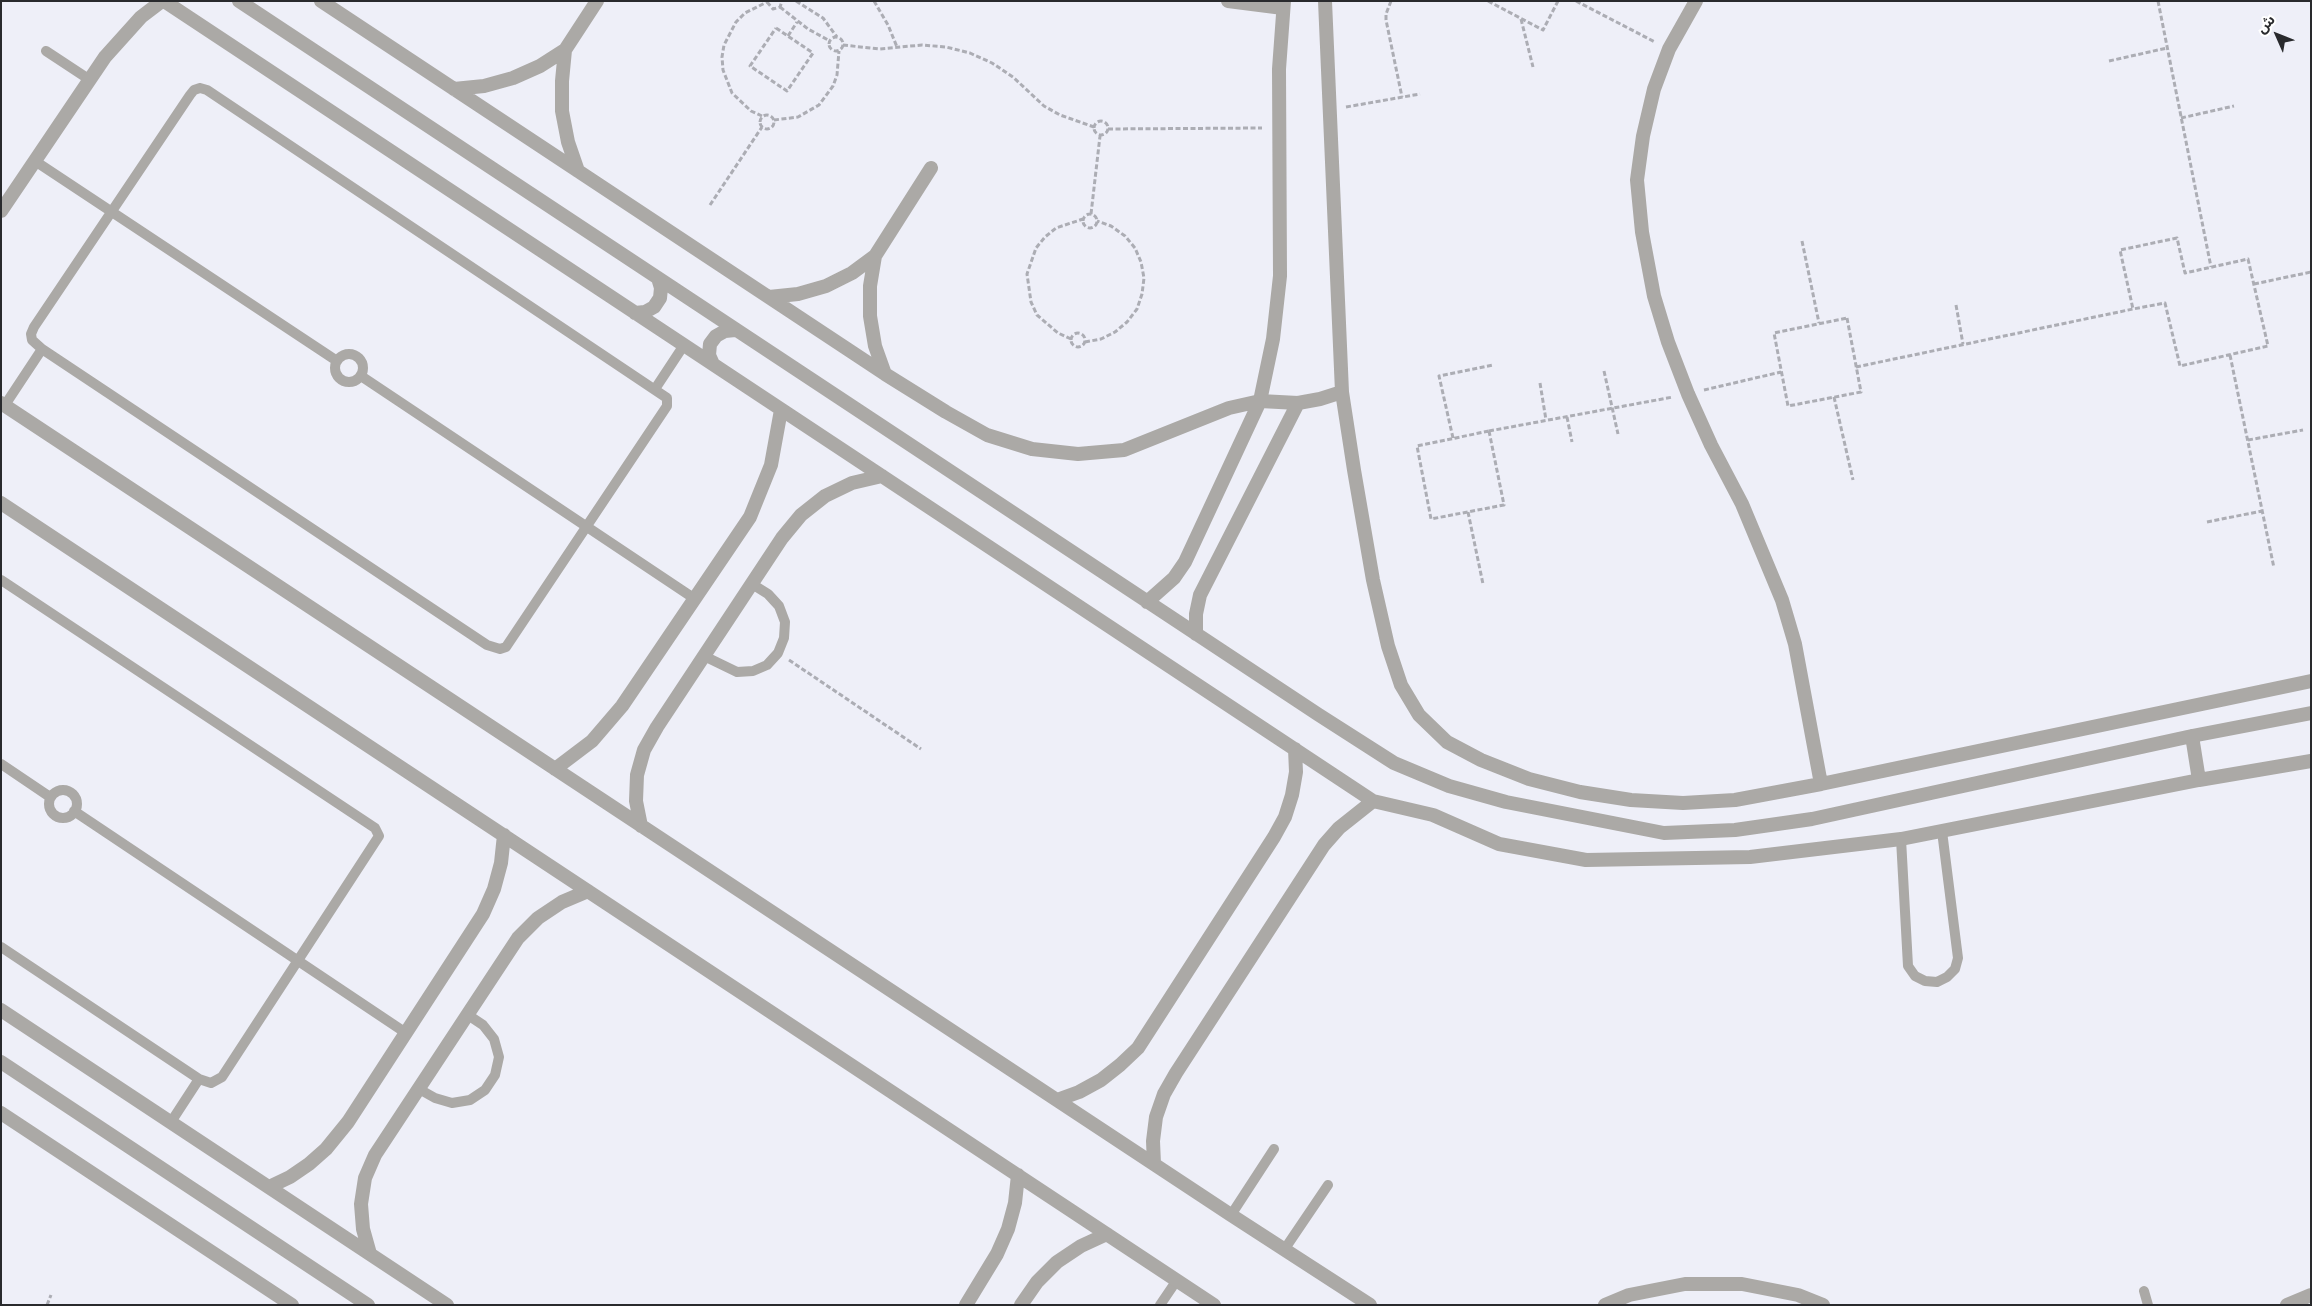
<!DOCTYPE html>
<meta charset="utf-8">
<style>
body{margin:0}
#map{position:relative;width:2312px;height:1306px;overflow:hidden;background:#eeeff8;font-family:"Sofia Sans Condensed","Noto Sans Arabic",sans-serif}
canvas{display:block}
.frame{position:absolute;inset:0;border:2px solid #292a2d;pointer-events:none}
.north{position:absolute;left:2252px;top:10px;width:50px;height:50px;-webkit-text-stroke:4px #fff;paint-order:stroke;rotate:314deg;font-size:14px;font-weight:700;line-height:20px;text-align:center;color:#292a2d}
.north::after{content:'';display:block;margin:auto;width:18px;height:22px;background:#292a2d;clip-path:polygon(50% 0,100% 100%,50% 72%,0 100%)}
</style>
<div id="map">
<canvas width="2312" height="1306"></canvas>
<div class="frame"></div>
<div class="north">ش</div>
</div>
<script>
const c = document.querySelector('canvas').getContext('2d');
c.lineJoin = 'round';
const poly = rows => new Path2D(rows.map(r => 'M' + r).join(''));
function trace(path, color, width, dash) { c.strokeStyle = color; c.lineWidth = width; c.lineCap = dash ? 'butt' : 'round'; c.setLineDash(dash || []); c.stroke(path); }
trace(poly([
 [796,1,823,18,837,37],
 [874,1,888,25,897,47],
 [1391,1,1386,14,1386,20,1402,97],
 [1488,1,1543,30,1558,1],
 [1576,1,1655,42],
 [2158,1,2211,267],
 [767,2,773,9,780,7,782,1],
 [780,7,808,29,830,41],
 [1521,19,1533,67],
 [776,28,813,53,787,91,750,66,776,28],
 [788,36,797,22],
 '829 44a7 7 0 1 1 14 0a7 7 0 1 1-14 0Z',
 [843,45,879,49,922,45,946,47,970,53,992,63,1013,77,1044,106,1060,115,1094,127],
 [2109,61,2167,48],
 [1346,107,1420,94],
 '760 122a7 7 0 1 1 14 0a7 7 0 1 1-14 0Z',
 [762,116,751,111,732,93,723,70,722,57,724,45,736,22,745,13,767,2],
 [2181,118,2234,106],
 [774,120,798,117,819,105,833,86,837,75,839,51],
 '1094 128a7 7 0 1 1 14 0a7 7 0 1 1-14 0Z',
 [1108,129,1262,128],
 [710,205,762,127],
 '1083 221a7 7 0 1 1 14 0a7 7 0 1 1-14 0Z',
 [1091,214,1100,136],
 [1802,241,1819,323],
 [2254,284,2311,272],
 [1956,305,1963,344],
 [1847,318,1861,392,1788,406,1774,333,1847,318],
 '1071 340a7 7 0 1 1 14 0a7 7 0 1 1-14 0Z',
 [1071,339,1058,333,1037,315,1031,302,1027,274,1036,248,1045,237,1056,228,1083,219],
 [1085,342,1101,339,1115,332,1127,322,1137,309,1142,294,1144,278,1141,262,1135,248,1125,236,1111,226,1097,221],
 [2230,355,2274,568],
 [1856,367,2133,309,2165,303,2180,366,2268,346,2248,259,2185,273,2177,238,2120,250,2133,309],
 [1604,371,1618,434],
 [1540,383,1546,420],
 [1704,390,1781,372],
 [1834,397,1853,480],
 [1567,417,1572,442],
 [1489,431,1504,505,1431,519,1417,446,1489,431],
 [1489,431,1673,397],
 [1453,438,1439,376,1493,365],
 [2248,440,2303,430],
 [1468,512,1483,584],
 [2207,522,2262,511],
 [789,660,921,749],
 [47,1305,51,1295]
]), '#acadb4', 3, [5, 2.5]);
trace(poly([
 [46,51,90,80],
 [200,88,207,90,667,398,667,406,506,647,500,649,487,645,42,349,32,340,31,334,34,327,190,95,194,90,200,88],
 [35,161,337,361],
 '335 368a14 14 0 1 1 28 0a14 14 0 1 1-28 0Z',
 [361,376,695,599],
 [655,389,684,345],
 [5,405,42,349],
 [1,580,375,828,379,836,222,1077,211,1083,199,1079,1,947],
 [704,656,737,672,753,671,767,665,778,653,784,638,785,622,779,606,768,594,752,584],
 [1,764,50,797],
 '49 804a14 14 0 1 1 28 0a14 14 0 1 1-28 0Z',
 [74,811,406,1033],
 [1901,839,1908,966,1915,976,1925,981,1937,982,1947,977,1955,969,1958,958,1942,831],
 [419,1089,435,1098,452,1103,470,1100,485,1090,495,1075,499,1057,494,1039,483,1025,468,1015],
 [171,1122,199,1079],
 [1231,1215,1274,1149],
 [1284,1250,1328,1185],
 [2144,1291,2148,1305],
 [1160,1305,1177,1280]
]), '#aba9a6', 10);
trace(poly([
 [164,1,1373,801,1433,815,1499,844,1586,860,1750,857,1901,839,2199,780,2311,761],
 [239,1,1319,715,1394,763,1449,786,1506,802,1664,833,1735,830,1812,819,2192,736,2311,713],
 [321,1,885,374,946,412,987,435,1032,449,1078,454,1124,450,1229,408,1260,401,1298,403,1320,399,1342,392],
 [1228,1,1283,8],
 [1325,1,1342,392,1354,470,1373,580,1388,646,1401,685,1419,715,1447,742,1481,760,1529,779,1580,792,1631,800,1683,803,1735,800,1821,784,2311,681],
 [1696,1,1669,49,1654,89,1643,136,1637,180,1642,232,1654,296,1668,342,1688,394,1711,445,1742,504,1782,600,1795,644,1821,784],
 [565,50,562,81,562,111,568,142,578,171],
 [454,89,484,86,513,78,540,66,565,50,597,1],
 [1,211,105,57,141,17,162,1],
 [875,256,870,286,870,316,875,346,885,374],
 [769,297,798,294,826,286,852,273,875,256,931,168],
 [635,313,645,312,654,307,660,298,661,288,658,278],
 [713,364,709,355,710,344,716,336,725,331,735,330],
 [1,403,1231,1215,1370,1305],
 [1,503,1214,1305],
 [1147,602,1174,578,1185,562,1260,401,1273,339,1280,276,1279,69,1284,1],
 [1196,634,1196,614,1200,595,1298,403],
 [2192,736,2199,780],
 [555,769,592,741,622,706,750,517,771,465,781,410],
 [641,826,636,801,637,775,644,750,657,727,782,538,801,515,825,496,852,483,882,476],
 [1,1010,447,1305],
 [1,1062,368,1305],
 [1057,1100,1079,1092,1101,1080,1120,1065,1138,1048,1274,837,1285,817,1292,795,1296,772,1295,749],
 [1,1113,292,1305],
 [1154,1164,1153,1141,1156,1117,1164,1094,1176,1073,1324,845,1339,828,1373,801],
 [269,1187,290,1177,309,1164,326,1149,348,1122,483,914,494,889,501,863,504,835],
 [370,1254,363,1229,361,1204,365,1178,375,1155,518,938,538,918,562,902,588,891],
 [966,1305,997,1254,1008,1229,1015,1203,1018,1175],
 [1021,1305,1037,1282,1057,1262,1081,1246,1107,1234],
 [1605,1305,1629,1295,1685,1284,1742,1284,1798,1295,1823,1305],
 [2287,1305,2311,1295]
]), '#aba9a6', 14);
</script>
